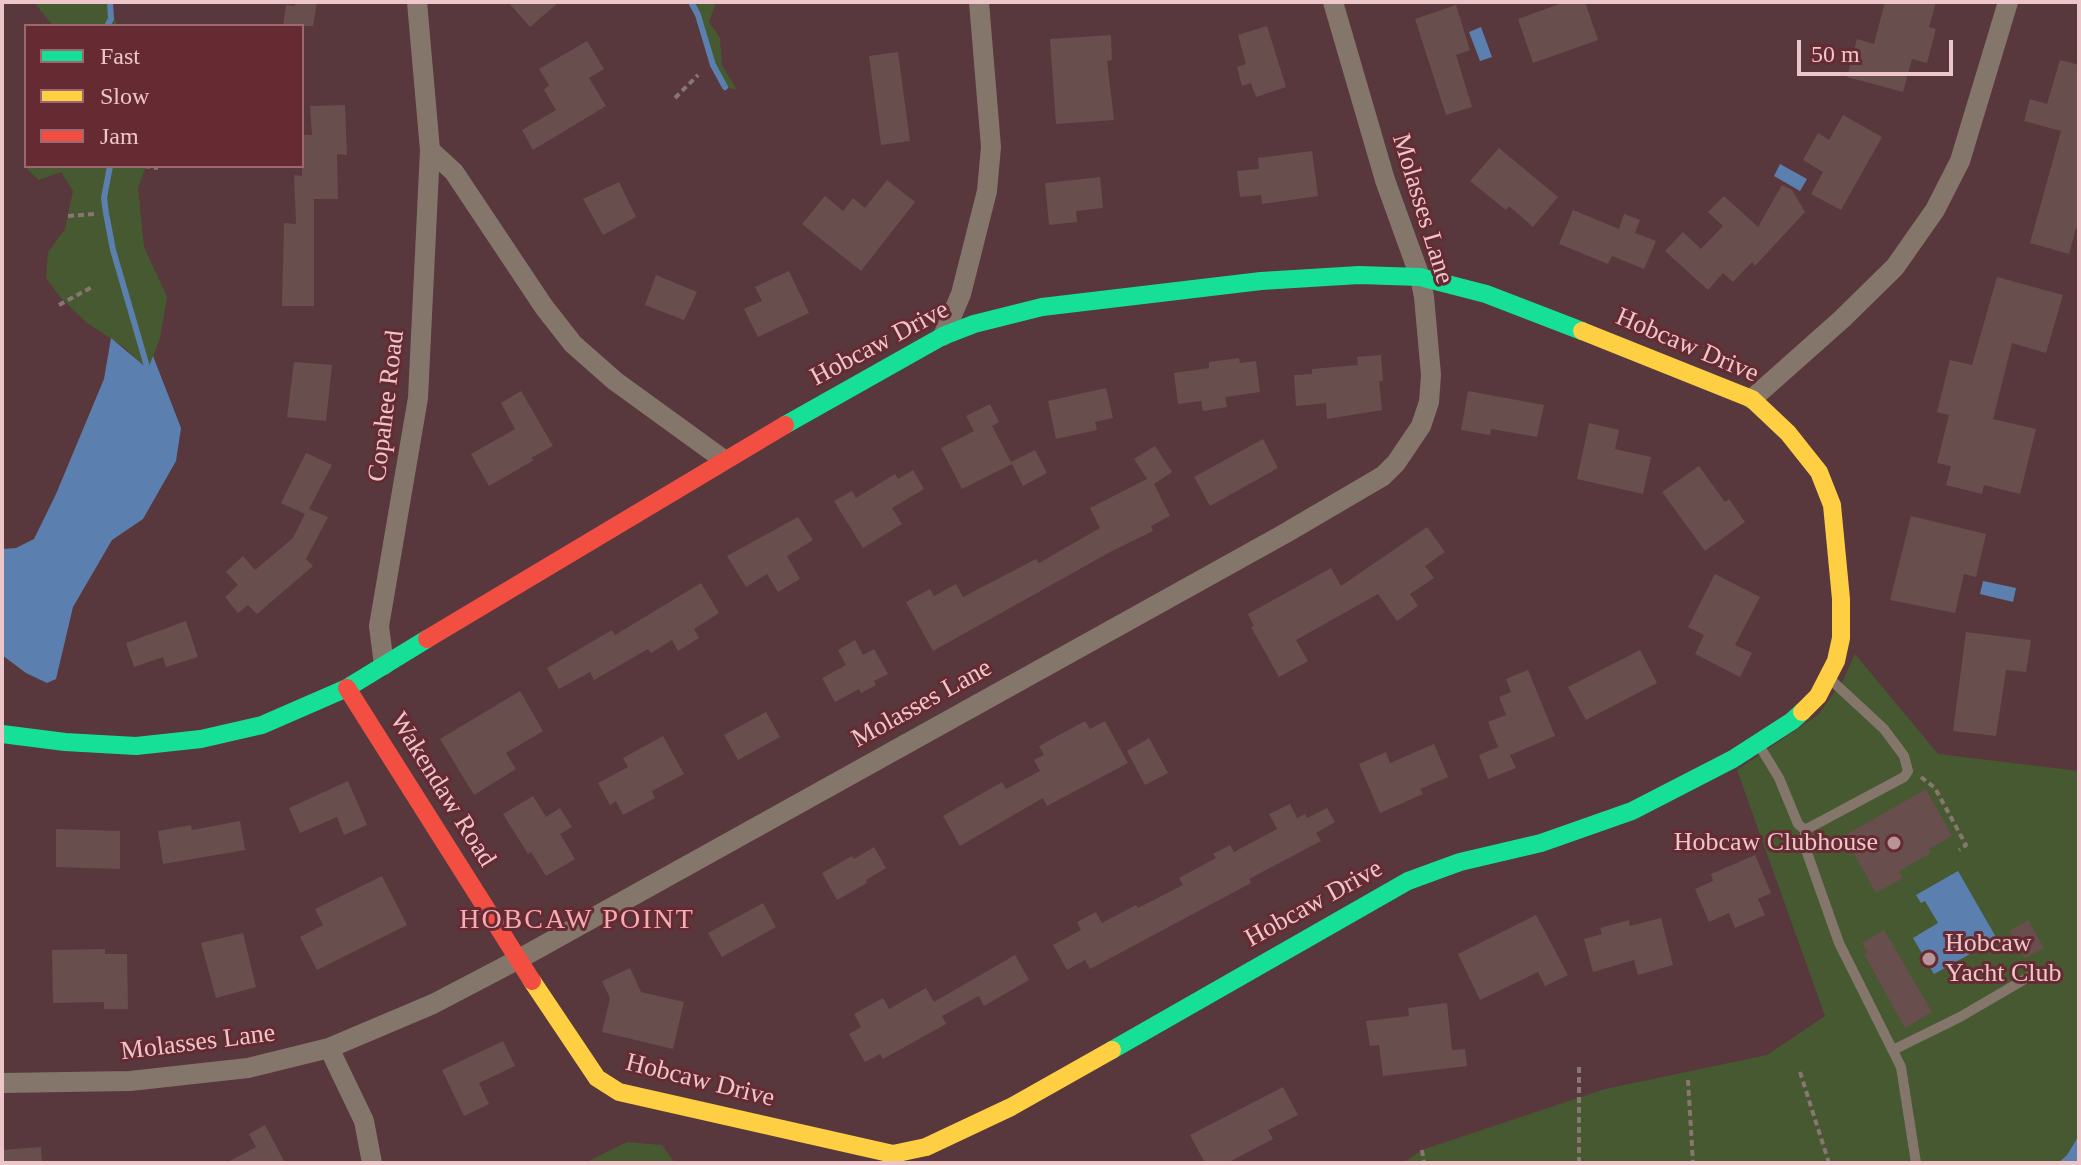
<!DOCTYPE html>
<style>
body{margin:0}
#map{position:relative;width:2081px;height:1165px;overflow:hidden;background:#58383d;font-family:Georgia,serif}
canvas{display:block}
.frame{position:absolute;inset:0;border:4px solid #ecc6c9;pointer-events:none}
.legend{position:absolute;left:24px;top:24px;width:280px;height:144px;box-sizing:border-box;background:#662a33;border:2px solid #9c686f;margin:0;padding:10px 14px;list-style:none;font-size:24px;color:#ecc6c9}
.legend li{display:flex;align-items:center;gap:16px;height:40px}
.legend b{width:40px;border:2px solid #9c686f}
.scale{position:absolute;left:1797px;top:40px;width:156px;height:36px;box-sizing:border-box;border:4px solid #ecc6c9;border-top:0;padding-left:10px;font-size:24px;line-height:28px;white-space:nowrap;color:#ecc6c9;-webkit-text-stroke:6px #662a33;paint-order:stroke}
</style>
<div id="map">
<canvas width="2081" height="1165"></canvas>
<div class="frame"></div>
<ul class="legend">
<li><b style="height:10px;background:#16e098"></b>Fast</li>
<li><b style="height:10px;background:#ffcf43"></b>Slow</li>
<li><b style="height:10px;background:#f24e42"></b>Jam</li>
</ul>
<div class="scale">50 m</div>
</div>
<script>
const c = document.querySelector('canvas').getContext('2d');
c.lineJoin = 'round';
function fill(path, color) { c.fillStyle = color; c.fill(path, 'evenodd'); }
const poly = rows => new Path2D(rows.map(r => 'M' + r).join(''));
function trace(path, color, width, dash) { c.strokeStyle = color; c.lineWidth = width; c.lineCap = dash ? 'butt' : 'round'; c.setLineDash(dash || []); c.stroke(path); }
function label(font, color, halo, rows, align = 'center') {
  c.font = font + ' Georgia,serif'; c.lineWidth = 6; c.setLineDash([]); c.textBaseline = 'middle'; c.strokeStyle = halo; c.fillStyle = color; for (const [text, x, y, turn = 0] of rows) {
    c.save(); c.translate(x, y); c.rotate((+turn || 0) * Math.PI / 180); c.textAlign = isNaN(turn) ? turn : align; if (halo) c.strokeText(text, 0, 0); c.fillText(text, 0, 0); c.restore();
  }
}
fill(poly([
 [34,2,110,2,117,26,53,26],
 [691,2,716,2,709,22,720,38,722,65,737,90,725,87,713,65,698,15],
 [28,166,146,166,138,188,144,247,167,297,160,338,148,370,125,348,86,322,61,298,46,278,48,252,65,229,73,191,61,172,39,180,27,169],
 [1855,654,1938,754,2079,771,2079,1135,2067,1155,2058,1163,1403,1163,1422,1150,1605,1089,1767,1055,1825,1016,1737,770,1818,715,1842,682],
 [627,1142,662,1145,675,1163,585,1163]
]), '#465931');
fill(poly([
 [1481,27,1492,57,1480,61,1469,32],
 [1780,164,1807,179,1800,191,1774,176],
 [111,338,148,369,153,356,181,428,176,461,143,519,112,540,73,607,56,679,47,683,26,673,2,655,2,549,16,548,34,539,56,494,104,379],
 [1983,581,2016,588,2013,602,1980,594],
 [1958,871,1997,939,1934,974,1913,938,1938,923,1925,901,1921,903,1916,895],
 [2079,1135,2079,1163,2058,1163,2067,1155]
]), '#5b80af');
trace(poly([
 [691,2,698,15,713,65,725,87],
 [107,26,111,19,110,2],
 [110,166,104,198,106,213,113,250,148,370]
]), '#5b80af', 6);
fill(poly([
 [295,2,317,2,313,26,283,26,286,5,295,6],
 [508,2,559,2,530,27],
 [1565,2,1585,2,1598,40,1533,63,1518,19],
 [1885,2,1936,2,1929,27,1936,29,1927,63,1912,59,1903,92,1847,77,1857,39,1874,44],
 [1456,5,1470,50,1456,55,1472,107,1446,115,1415,19],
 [1267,26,1286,87,1256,97,1251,83,1242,86,1237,67,1246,64,1238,35],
 [1111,35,1112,60,1107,61,1114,120,1056,124,1050,39],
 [587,41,604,69,589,78,606,106,533,150,522,130,556,110,544,90,549,85,539,69],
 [898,52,910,141,881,145,869,56],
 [2060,60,2079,65,2079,229,2076,228,2069,254,2030,243,2061,131,2024,121,2030,99,2047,104],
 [345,105,347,155,337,154,338,199,314,199,314,306,282,306,284,223,296,224,294,175,302,176,302,135,312,135,310,106],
 [1843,115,1882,137,1841,210,1811,194,1823,172,1803,160,1818,133,1829,140],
 [1499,148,1558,197,1533,227,1509,206,1506,210,1470,181],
 [1312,151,1318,196,1262,204,1261,195,1240,197,1237,171,1259,169,1258,158],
 [1100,177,1103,208,1076,211,1077,222,1049,225,1045,183],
 [887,180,915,202,861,271,802,224,825,196,843,211,853,198,865,208],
 [619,182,636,217,603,235,583,199],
 [1782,185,1792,190,1805,212,1755,266,1752,262,1733,282,1723,273,1708,290,1665,251,1683,232,1701,249,1723,226,1708,212,1724,196,1758,227],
 [1573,210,1619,229,1624,214,1640,220,1635,233,1656,241,1644,269,1612,256,1608,264,1559,244],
 [789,271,809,313,758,337,744,309,762,301,755,287],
 [656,275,697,292,684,320,645,305],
 [1997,277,2063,295,2046,353,2012,343,1993,419,2036,429,2020,494,1984,485,1982,494,1946,485,1951,466,1937,463,1949,415,1937,412,1950,360,1972,365],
 [1381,355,1383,381,1379,381,1382,410,1327,419,1326,403,1296,406,1294,375,1312,374,1312,369,1358,365,1357,357],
 [1239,358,1240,363,1256,361,1260,392,1225,397,1227,407,1203,411,1201,401,1178,404,1174,373,1209,368,1209,362],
 [294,362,332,365,326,421,287,417],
 [1106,388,1113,418,1095,422,1097,430,1056,439,1048,401],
 [521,391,553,446,531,458,534,460,489,486,471,454,515,429,501,403],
 [1468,391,1544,405,1537,437,1491,429,1490,435,1461,430],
 [990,404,999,422,992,426,1012,464,962,489,941,448,974,431,966,416],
 [1589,423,1619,430,1615,449,1651,457,1643,494,1577,479],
 [1263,439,1278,468,1210,506,1194,477],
 [1155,446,1172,472,1154,484,1170,516,1151,526,1153,531,1112,551,933,651,906,602,930,589,934,596,956,584,963,597,1036,559,1039,563,1100,528,1090,508,1147,479,1134,459],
 [1035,450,1047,473,1023,486,1011,462],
 [306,453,332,465,309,509,328,517,306,559,313,566,257,614,248,605,238,613,225,597,238,585,226,572,243,556,255,570,293,538,305,514,281,503],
 [1699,466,1725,502,1729,499,1745,522,1705,551,1662,492],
 [913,470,924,489,892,508,902,524,863,548,834,501,852,491,856,498,895,474,898,479],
 [1911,516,1986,534,1976,577,1964,574,1955,613,1890,600],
 [798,517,813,540,787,556,800,579,778,592,767,574,746,587,727,556],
 [1427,527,1445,552,1425,566,1434,578,1410,594,1418,606,1397,621,1378,594,1296,640,1308,661,1279,677,1251,627,1254,626,1248,614,1331,568,1341,586],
 [1715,574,1760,597,1735,645,1752,653,1740,677,1695,654,1704,635,1688,627],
 [701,583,719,613,694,629,699,638,678,651,672,640,651,653,648,649,594,680,590,672,559,689,547,668,612,630,615,635],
 [186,621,198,657,166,667,163,657,134,667,126,643],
 [1966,632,2031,640,2026,672,2006,670,1996,736,1953,731],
 [855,640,863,655,874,649,888,674,874,681,876,685,861,693,859,689,835,702,822,678,846,665,838,650],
 [1640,650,1657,683,1586,720,1568,687],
 [1528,670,1555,736,1510,755,1516,768,1488,779,1479,755,1498,747,1488,722,1506,715,1499,697,1511,692,1506,679],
 [520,691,543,731,506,753,516,769,474,795,440,739],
 [766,712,780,737,738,760,724,735],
 [1085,721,1090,729,1105,721,1128,763,1047,806,1043,798,960,846,943,816,1002,782,1006,789,1040,771,1034,760,1044,755,1039,746],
 [663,736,684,774,652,791,655,798,623,815,616,801,610,805,598,783,628,767,623,758],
 [1149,738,1168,773,1145,785,1127,751],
 [1434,744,1448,777,1420,789,1423,794,1380,813,1359,764,1386,752,1390,763],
 [348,781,367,825,344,835,337,817,300,833,289,808],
 [1926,789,1952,836,1929,849,1931,853,1899,871,1903,878,1876,893,1844,836],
 [533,796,546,817,560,808,572,827,560,834,575,859,546,876,531,852,528,854,503,814],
 [1290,804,1297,818,1305,814,1307,818,1327,808,1335,822,1316,833,1321,841,1249,879,1251,883,1090,969,1085,960,1067,970,1053,945,1081,930,1077,922,1096,912,1102,923,1136,905,1138,908,1183,885,1179,878,1216,858,1213,854,1230,845,1234,852,1277,829,1269,814],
 [240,821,245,850,163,864,158,831,191,825,192,830],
 [56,829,120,831,120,869,56,867],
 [874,847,886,868,866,880,867,883,837,900,822,873,852,856,854,859],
 [1755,855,1771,893,1758,899,1765,915,1735,928,1729,913,1709,922,1695,889,1713,881,1711,874],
 [382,876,407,925,317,970,300,937,323,925,315,909],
 [763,903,776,927,722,957,708,933],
 [1536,915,1568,975,1545,986,1538,972,1480,1000,1458,954],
 [1661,918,1673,965,1638,975,1634,960,1593,972,1584,939,1602,934,1600,928,1629,920,1630,926],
 [2028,920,2044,948,2025,958,2009,931],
 [1884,930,1932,1012,1905,1028,1864,954,1868,952,1862,943],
 [243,933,256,987,216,998,201,943],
 [105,949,105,954,127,954,128,1009,104,1009,104,1002,53,1003,52,950],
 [1015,955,1029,980,984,1006,979,996,942,1016,946,1024,883,1059,880,1054,865,1062,849,1034,861,1027,854,1014,883,998,889,1009,926,988,934,1002],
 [630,968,641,992,684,1002,673,1049,602,1032,610,998,602,981],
 [1447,1003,1452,1050,1465,1049,1467,1066,1383,1076,1379,1045,1370,1046,1366,1021,1409,1016,1408,1008],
 [503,1041,515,1066,479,1083,489,1104,464,1116,442,1070],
 [1283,1087,1298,1115,1268,1130,1273,1139,1227,1163,1205,1163,1190,1135],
 [265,1125,285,1163,226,1163,256,1147,249,1134],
 [41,1147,42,1163,2,1163,2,1150]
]), '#694e4e');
trace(poly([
 [675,98,698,75],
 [144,166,158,168],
 [68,216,95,214],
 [59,305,92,287],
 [1921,777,1935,788,1966,845,1959,850],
 [1579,1067,1579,1163],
 [1800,1072,1829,1163],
 [1688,1080,1693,1163],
 [1422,1150,1424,1163],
 [2007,1162,2007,1163]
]), '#877671', 4, [6, 4]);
trace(poly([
 [1759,745,1779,778,1798,824,1805,830,1904,777,1908,771,1904,756,1884,729,1830,679],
 [1805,830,1805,847,1839,943,1901,1067,1916,1163],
 [1893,1050,1960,1017,2032,975]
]), '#85766b', 10);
trace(poly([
 [417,2,430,150,454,172,544,307,573,344,615,381,724,460],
 [943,336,961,294,987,191,991,147,979,2],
 [1752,399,1842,319,1895,267,1935,210,1960,161,2008,2],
 [384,665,379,626,418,398,430,150],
 [329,1048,364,1121,372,1163],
 [2,1083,130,1081,248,1068,329,1048,433,1004,519,959,1284,534,1383,476,1396,463,1421,426,1429,402,1431,375,1424,297,1420,277,1385,180,1333,2]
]), '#85766b', 20);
trace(poly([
 [785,425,943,336,974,324,1042,307,1261,281,1359,275,1420,277,1486,294,1582,331],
 [2,734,65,742,136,746,201,739,262,725,347,688,427,639],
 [1112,1050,1408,881,1460,862,1541,843,1632,811,1733,759,1792,721,1802,712]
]), '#16e098', 18);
trace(poly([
 [1582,331,1752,399,1788,433,1819,472,1832,505,1841,599,1841,638,1836,661,1818,696,1802,712],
 [532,981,597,1078,619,1092,893,1154,926,1147,1011,1107,1112,1050]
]), '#ffcf43', 18);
trace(poly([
 [427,639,785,425],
 [347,688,532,981]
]), '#f24e42', 18);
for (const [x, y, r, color] of [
 [1894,843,8,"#b89498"],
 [1929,959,8,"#b89498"]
]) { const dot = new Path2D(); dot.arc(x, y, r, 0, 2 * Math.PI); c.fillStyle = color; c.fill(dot); trace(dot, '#662a33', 3); }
label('26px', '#ecc6c9', '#662a33', [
 ["Molasses Lane",1422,209,73],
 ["Hobcaw Drive",880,344,-28],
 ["Hobcaw Drive",1687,346,23],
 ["Copahee Road",387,406,-83],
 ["Molasses Lane",922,704,-29],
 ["Wakendaw Road",442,790,58],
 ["Hobcaw Drive",1314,904,-29],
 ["Molasses Lane",198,1043,-7],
 ["Hobcaw Drive",700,1081,14]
]);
label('26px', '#ecc6c9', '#662a33', [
 ["Hobcaw Clubhouse",1878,843],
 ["Hobcaw",1945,944,"left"],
 ["Yacht Club",1945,974,"left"]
], 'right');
c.letterSpacing = '2px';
label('28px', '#f6acb3', '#662a33', [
 ["HOBCAW POINT",577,921]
]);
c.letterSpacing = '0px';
</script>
